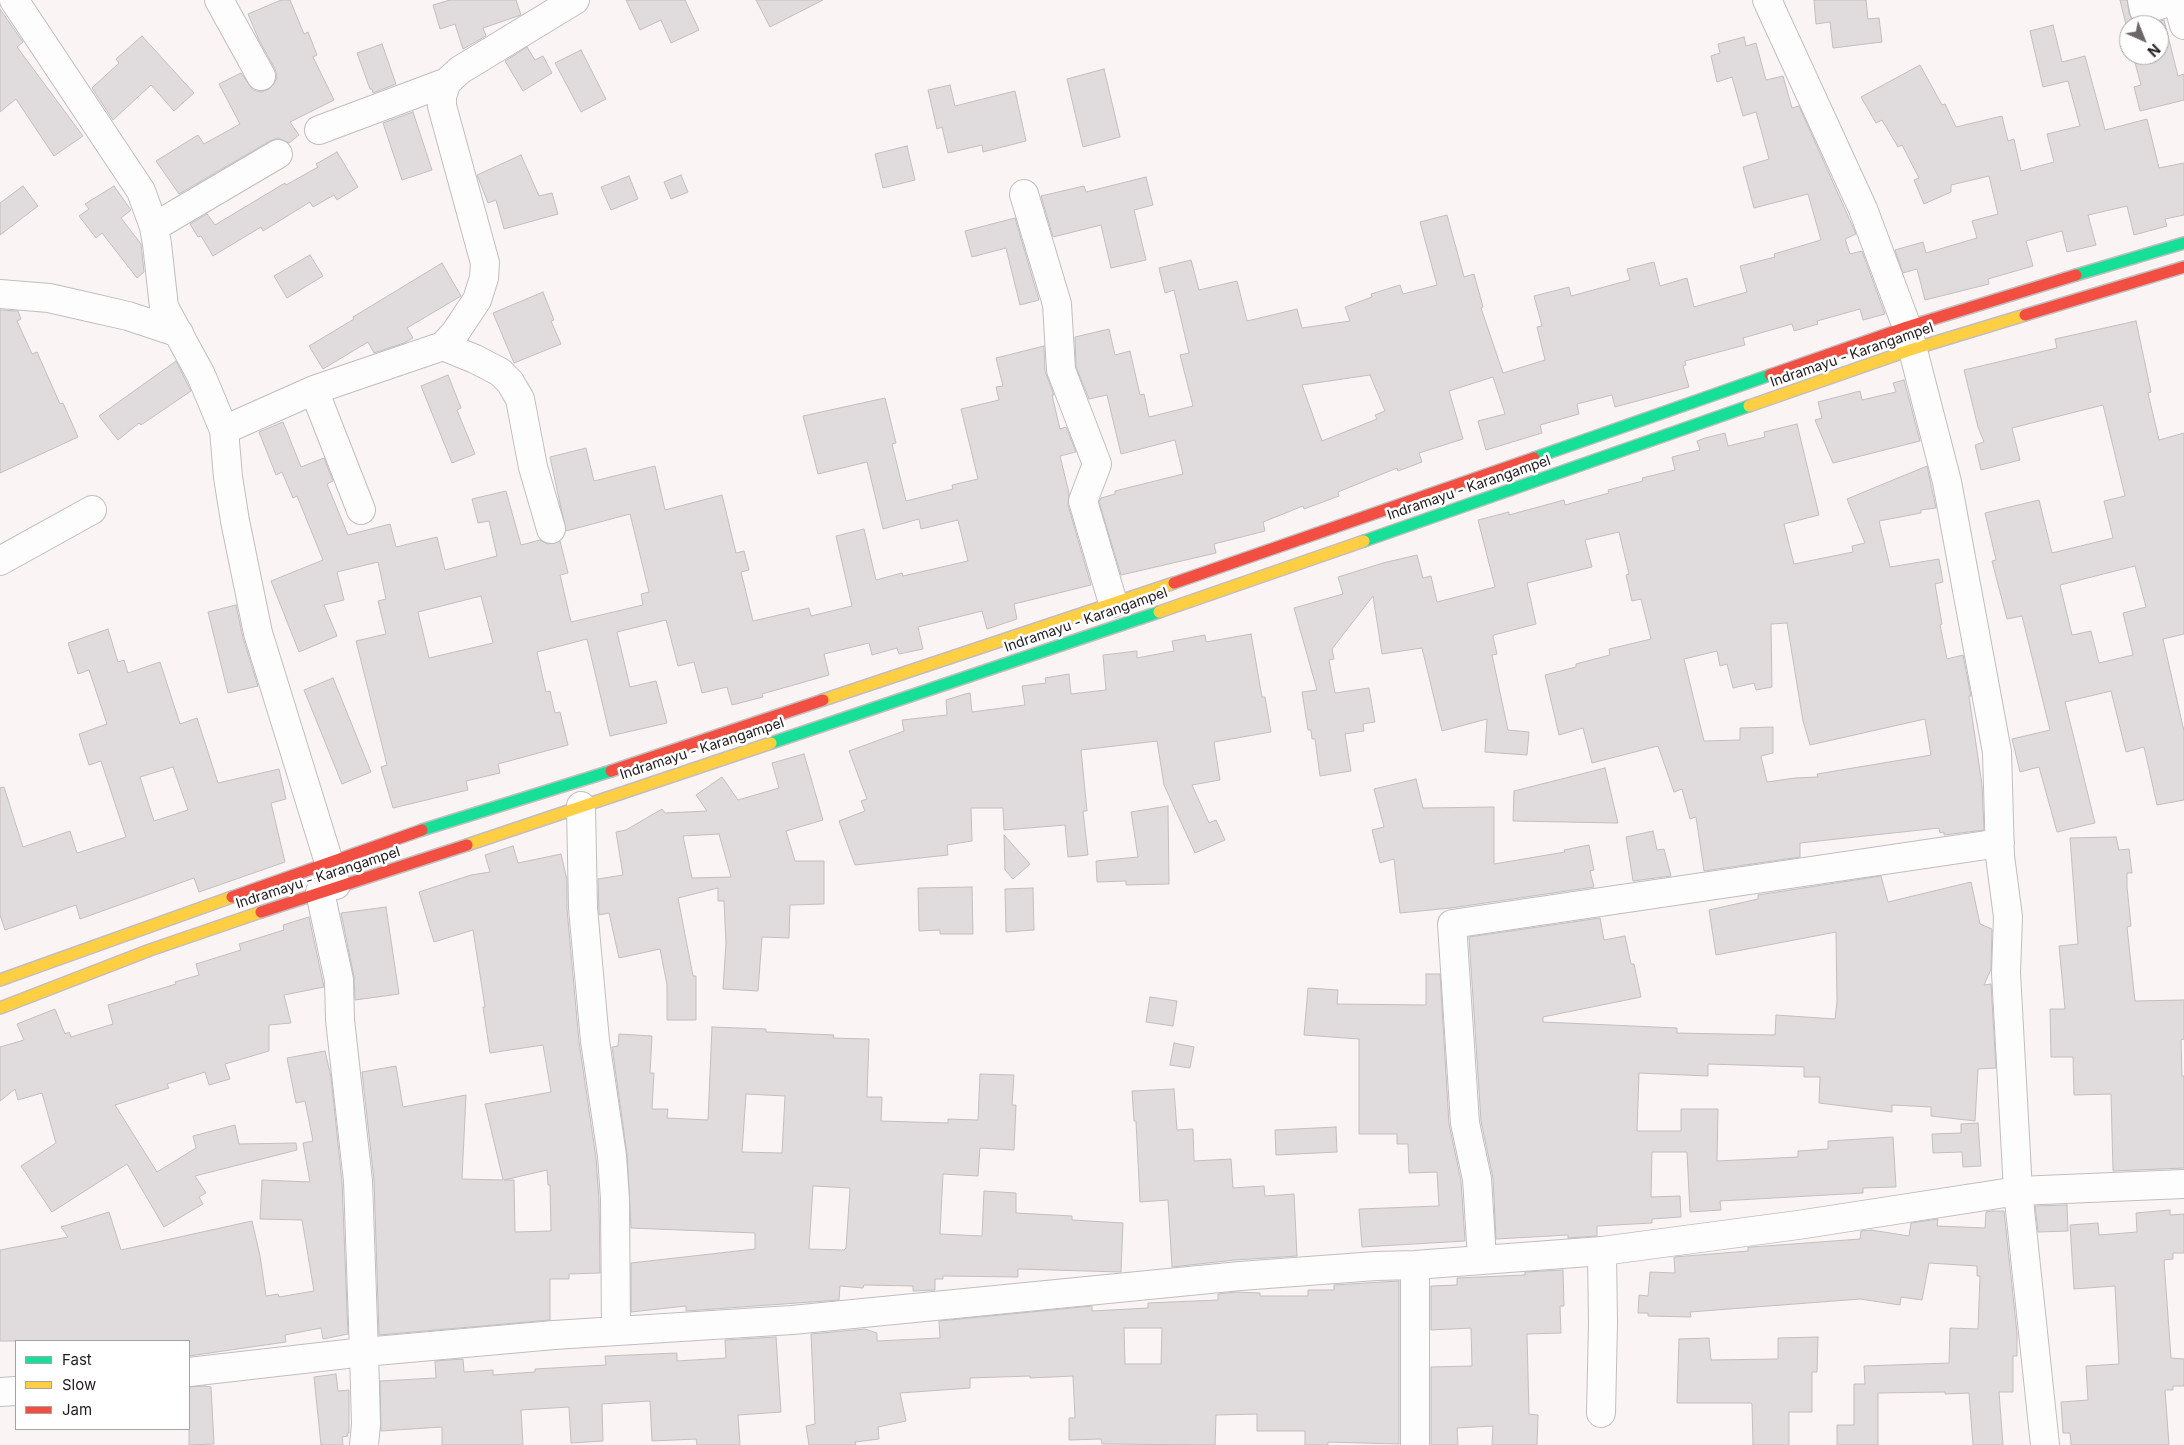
<!DOCTYPE html>
<style>
body{margin:0}
#map{position:relative;width:2184px;height:1445px;overflow:hidden;background:#faf4f5;font-family:Inter,sans-serif}
canvas{display:block}
.legend{position:absolute;left:15px;top:1340px;width:175px;height:90px;box-sizing:border-box;background:#fff;border:1px solid #a6a3a4;margin:0;padding:6px 9px;list-style:none;font-size:15px;color:#201a1c}
.legend li{display:flex;align-items:center;gap:10px;height:25px}
.legend b{width:25px;border:1px solid #a6a3a4}
.north{position:absolute;left:2119px;top:15px;width:50px;height:50px;box-sizing:border-box;background:#fff;border:1px solid #a6a3a4;border-radius:50%;rotate:136deg;font-size:14px;font-weight:700;line-height:20px;text-align:center;color:#201a1c}
.north::after{content:'';display:block;margin:auto;width:18px;height:22px;background:#6c6668;clip-path:polygon(50% 0,100% 100%,50% 72%,0 100%)}
</style>
<div id="map">
<canvas width="2184" height="1445"></canvas>
<ul class="legend">
<li><b style="height:6px;background:#16e098"></b>Fast</li>
<li><b style="height:6px;background:#ffcf43"></b>Slow</li>
<li><b style="height:6px;background:#f24e42"></b>Jam</li>
</ul>
<div class="north">N</div>
</div>
<script>
const c = document.querySelector('canvas').getContext('2d');
c.lineJoin = 'round';
function fill(path, color) { c.fillStyle = color; c.fill(path, 'evenodd'); }
const poly = rows => new Path2D(rows.map(r => 'M' + r).join(''));
function trace(path, color, width, dash) { c.strokeStyle = color; c.lineWidth = width; c.lineCap = dash ? 'butt' : 'round'; c.setLineDash(dash || []); c.stroke(path); }
function label(font, color, halo, rows, align = 'center') {
  c.font = font + ' Inter,sans-serif'; c.lineWidth = 5; c.setLineDash([]); c.textBaseline = 'middle'; c.strokeStyle = halo; c.fillStyle = color; for (const [text, x, y, turn = 0] of rows) {
    c.save(); c.translate(x, y); c.rotate((+turn || 0) * Math.PI / 180); c.textAlign = isNaN(turn) ? turn : align; if (halo) c.strokeText(text, 0, 0); c.fillText(text, 0, 0); c.restore();
  }
}
const building = poly([
 [281,0,290,0,304,34,308,32,317,55,313,57,334,100,290,122,299,135,289,143,278,138,270,141,179,194,156,161,198,135,204,144,240,124,219,84,241,73,253,90,261,92,269,89,274,84,277,77,275,69,259,40,248,14,281,0],
 [450,0,516,0,521,15,483,28,486,36,463,49,455,24,440,29,433,5,450,0],
 [626,0,685,0,699,30,671,43,661,20,640,30,626,0],
 [756,0,823,0,770,27,756,0],
 [1814,0,1866,0,1868,19,1879,18,1882,42,1833,48,1830,22,1816,24,1814,0],
 [2120,0,2127,0,2129,13,2132,20,2140,25,2129,25,2129,37,2120,0],
 [0,9,23,42,17,47,83,136,54,156,16,99,0,112,0,9],
 [2164,20,2178,76,2184,74,2184,100,2140,111,2134,87,2141,85,2133,55,2159,55,2159,25,2147,25,2164,20],
 [2053,25,2062,62,2085,56,2105,130,2147,119,2159,168,2184,163,2184,215,2165,219,2167,226,2134,235,2127,206,2088,215,2096,245,2067,252,2062,231,2026,241,2033,266,1988,279,1989,284,1925,300,1917,269,1903,273,1895,250,1923,242,1926,253,1977,238,1972,221,1998,214,1989,176,1951,185,1951,192,1924,204,1914,180,1919,178,1902,145,1898,147,1882,120,1876,123,1861,97,1920,65,1942,105,1945,104,1956,127,2002,116,2008,141,2014,139,2021,171,2054,162,2047,134,2080,126,2068,81,2043,87,2030,31,2053,25],
 [142,36,194,93,174,111,151,85,113,120,92,88,119,63,116,59,142,36],
 [1744,37,1746,46,1756,43,1766,80,1783,76,1792,108,1799,106,1856,234,1845,239,1850,254,1862,251,1885,314,1863,320,1860,309,1817,321,1818,324,1794,331,1792,324,1743,338,1745,345,1685,361,1686,365,1683,366,1689,387,1615,407,1612,395,1577,404,1579,414,1540,425,1542,433,1486,450,1478,421,1505,414,1493,377,1449,391,1463,439,1419,453,1422,462,1398,471,1397,468,1338,492,1339,496,1304,509,1303,506,1263,522,1265,531,1214,544,1216,553,1121,575,1099,502,1101,498,1115,494,1115,491,1183,474,1175,440,1121,454,1107,395,1089,399,1076,367,1075,337,1109,329,1115,355,1130,351,1140,395,1144,394,1149,417,1193,406,1180,355,1189,353,1174,290,1165,293,1159,268,1191,260,1199,290,1237,281,1247,321,1297,309,1302,328,1350,321,1345,307,1372,297,1371,294,1400,285,1403,294,1437,285,1420,222,1447,215,1464,277,1474,274,1483,307,1481,308,1503,373,1545,360,1537,327,1542,326,1534,296,1569,287,1571,296,1630,280,1627,269,1654,262,1660,286,1687,278,1694,307,1747,292,1740,266,1775,257,1774,254,1821,240,1808,194,1754,208,1743,167,1769,159,1756,112,1743,116,1732,77,1717,82,1711,56,1720,53,1718,44,1744,37],
 [1370,375,1385,411,1375,415,1377,419,1322,441,1302,385,1370,375],
 [382,44,396,84,373,93,372,89,370,89,357,53,382,44],
 [527,47,535,60,543,56,552,73,523,91,505,61,527,47],
 [581,50,606,99,581,112,555,63,581,50],
 [1104,69,1120,137,1083,147,1067,79,1104,69],
 [950,85,955,106,1015,91,1026,141,983,152,982,145,948,153,942,127,937,129,928,90,950,85],
 [413,112,432,170,402,180,383,123,413,112],
 [907,146,915,180,883,188,875,154,907,146],
 [337,152,358,187,337,200,334,195,313,207,310,202,263,231,261,227,213,256,201,236,198,237,190,224,207,214,215,225,285,183,286,185,318,167,316,164,337,152],
 [521,155,539,196,552,193,558,214,504,229,496,200,488,203,477,175,521,155],
 [681,175,688,192,671,199,664,182,681,175],
 [629,176,638,199,611,210,601,187,629,176],
 [1146,177,1153,205,1134,210,1146,260,1111,268,1101,225,1053,237,1041,196,1084,186,1086,192,1146,177],
 [23,186,38,206,0,235,0,203,23,186],
 [114,186,131,210,121,218,141,244,144,272,137,278,102,233,96,238,79,216,89,209,85,204,114,186],
 [1015,218,1039,300,1020,305,1006,248,972,257,965,231,1015,218],
 [310,255,323,276,287,298,274,276,310,255],
 [442,263,461,296,407,328,413,338,404,343,374,353,368,342,323,369,309,346,354,319,353,317,442,263],
 [543,292,554,320,551,321,561,344,514,363,493,313,543,292],
 [0,310,18,311,21,319,17,321,32,354,37,352,60,404,63,403,78,437,0,473,0,310],
 [2136,321,2151,392,2148,393,2159,440,2184,433,2184,634,2163,639,2184,731,2184,800,2157,805,2144,747,2126,752,2111,691,2065,702,2095,823,2057,832,2039,767,2020,772,2012,739,2050,730,2022,616,2007,619,1992,561,1996,560,1985,513,2039,500,2052,553,2113,538,2104,501,2125,496,2103,405,2012,428,2020,460,1981,470,1975,445,1984,442,1978,427,1964,370,2057,348,2055,339,2136,321],
 [2135,566,2146,607,2123,613,2133,655,2099,663,2091,631,2072,635,2060,585,2135,566],
 [1044,346,1045,371,1054,395,1052,395,1060,429,1066,427,1076,452,1060,456,1069,493,1068,505,1091,585,1014,604,1017,619,987,629,982,611,918,627,923,649,899,654,897,648,872,655,869,643,824,654,829,675,762,694,763,697,732,705,727,687,702,693,694,662,678,666,666,620,617,632,630,687,656,681,667,723,610,736,587,639,537,652,546,692,550,691,555,713,560,712,568,745,498,764,500,773,466,781,468,790,393,808,381,767,387,765,356,641,386,634,378,601,386,599,378,562,337,572,344,600,324,605,337,636,299,652,271,581,323,560,297,496,293,498,282,472,276,475,259,432,283,422,301,467,324,458,333,481,327,484,348,535,390,524,396,547,437,537,445,570,497,556,489,521,478,523,472,499,506,491,521,545,540,540,548,544,560,541,568,573,560,575,571,622,643,605,641,594,649,592,630,514,566,531,550,457,586,448,594,481,655,466,665,510,722,495,736,553,744,551,749,570,741,572,753,621,809,608,811,616,852,606,836,536,864,529,876,580,902,573,903,576,968,561,958,520,921,529,919,519,883,529,867,462,818,474,803,416,885,398,896,443,892,444,906,501,953,489,952,485,978,479,961,409,999,400,996,387,1003,386,996,358,1044,346],
 [481,596,493,643,429,658,418,612,481,596],
 [176,361,191,391,141,425,139,423,118,440,99,416,176,361],
 [448,375,461,408,457,410,475,454,452,463,421,386,448,375],
 [1904,380,1920,441,1833,463,1815,420,1822,418,1818,402,1860,391,1862,400,1896,392,1893,383,1904,380],
 [1797,424,1819,515,1784,524,1794,564,1853,552,1852,546,1865,543,1847,499,1927,466,1936,508,1921,510,1921,513,1879,521,1890,567,1939,559,1943,582,1935,584,1942,624,1940,625,1947,659,1963,655,1971,696,1969,696,1982,785,1984,830,1944,835,1944,832,1940,833,1939,828,1800,843,1800,857,1704,871,1696,817,1690,819,1682,789,1674,792,1658,746,1592,763,1583,728,1559,735,1545,675,1576,667,1576,664,1610,655,1609,649,1651,639,1641,599,1632,601,1626,575,1629,574,1619,532,1585,540,1592,567,1527,583,1536,624,1494,635,1493,637,1497,654,1492,655,1508,730,1529,732,1527,755,1485,752,1487,719,1442,731,1422,648,1382,654,1373,596,1332,649,1334,659,1329,660,1335,693,1369,688,1375,722,1363,724,1364,731,1345,734,1351,771,1320,776,1315,739,1312,739,1311,730,1308,730,1302,692,1317,690,1294,608,1343,594,1338,577,1383,563,1417,555,1423,578,1431,576,1437,602,1495,587,1478,520,1509,512,1509,515,1564,500,1565,505,1609,493,1608,490,1643,481,1642,478,1675,470,1672,457,1700,450,1697,441,1705,438,1725,433,1728,446,1765,437,1764,432,1797,424],
 [1787,623,1803,721,1810,745,1925,719,1931,755,1817,774,1818,777,1795,778,1767,782,1761,756,1773,753,1773,727,1740,728,1740,740,1704,741,1684,659,1717,651,1720,666,1727,664,1733,688,1754,683,1756,690,1772,687,1771,624,1787,623],
 [236,605,243,638,258,686,228,693,208,612,236,605],
 [108,629,118,662,124,660,128,673,160,662,180,724,197,718,218,783,279,769,286,799,271,803,285,862,199,892,194,878,80,919,76,905,5,930,0,915,0,788,4,787,23,847,70,831,77,853,126,837,101,761,89,765,79,734,107,724,89,670,78,674,68,643,108,629],
 [173,767,188,810,154,821,140,777,173,767],
 [1251,634,1262,697,1265,697,1271,732,1214,742,1220,780,1192,785,1209,823,1216,820,1225,840,1195,853,1164,785,1157,741,1081,750,1087,811,1083,811,1088,855,1068,857,1065,825,1004,830,1003,808,971,808,972,841,947,845,948,855,855,865,839,821,865,811,861,801,867,799,849,751,904,731,902,720,947,715,946,700,965,694,970,693,972,712,1025,705,1022,686,1046,683,1045,678,1069,674,1071,694,1106,690,1103,655,1137,651,1137,658,1174,651,1172,641,1205,635,1206,642,1251,634],
 [333,678,371,772,342,784,304,690,333,678],
 [804,754,823,820,786,831,795,861,824,861,824,904,790,905,789,938,762,937,758,991,723,989,726,943,724,901,718,901,718,888,678,898,693,976,696,976,696,1020,667,1020,667,985,660,949,619,958,609,913,599,915,598,879,623,875,616,832,626,830,662,809,665,813,707,811,696,795,722,777,738,800,779,788,772,763,804,754],
 [719,834,731,877,692,878,683,836,719,834],
 [1605,768,1618,823,1513,821,1514,791,1605,768],
 [1416,779,1423,808,1494,807,1494,864,1565,852,1564,850,1589,845,1594,870,1590,871,1594,887,1451,908,1400,913,1394,859,1380,863,1372,830,1384,827,1374,789,1416,779],
 [1168,806,1169,884,1126,885,1126,881,1097,882,1096,861,1138,857,1131,812,1168,806],
 [1653,831,1657,850,1664,849,1671,876,1633,881,1626,837,1653,831],
 [1004,835,1030,864,1013,879,1005,870,1004,835],
 [2116,837,2119,850,2129,849,2132,873,2127,873,2127,887,2131,926,2127,927,2135,1001,2184,1000,2184,1039,2181,1040,2182,1076,2184,1076,2184,1168,2113,1171,2111,1094,2074,1095,2073,1057,2051,1057,2050,1009,2065,1009,2059,946,2078,944,2070,838,2116,837],
 [513,846,518,863,561,854,567,880,567,909,579,1042,596,1158,599,1200,600,1273,569,1274,569,1279,550,1279,550,1320,379,1335,374,1180,362,1072,396,1066,403,1107,466,1095,462,1179,503,1180,485,1104,551,1092,543,1045,490,1053,483,1007,485,1007,473,930,434,942,419,892,471,875,490,872,485,855,513,846],
 [547,1170,548,1185,550,1185,551,1231,515,1232,514,1180,504,1180,547,1170],
 [1881,876,1888,902,1971,882,1980,924,1992,929,1991,969,1984,985,1991,984,1996,1068,1978,1069,1975,1121,1931,1116,1931,1107,1892,1105,1892,1112,1819,1103,1820,1077,1804,1077,1804,1067,1708,1064,1708,1076,1639,1073,1637,1131,1681,1131,1681,1109,1718,1109,1717,1161,1798,1157,1798,1151,1828,1149,1828,1141,1893,1137,1896,1187,1863,1188,1863,1193,1720,1201,1721,1210,1690,1212,1687,1152,1652,1152,1651,1197,1680,1196,1681,1217,1652,1219,1652,1223,1597,1226,1597,1236,1568,1238,1568,1235,1496,1239,1493,1178,1481,1121,1469,937,1600,918,1604,940,1625,936,1631,964,1634,964,1641,997,1543,1017,1543,1022,1677,1028,1677,1033,1775,1035,1776,1015,1835,1019,1837,1002,1836,932,1716,955,1709,910,1758,899,1758,895,1881,876],
 [972,887,973,934,940,934,940,930,919,931,918,888,972,887],
 [1033,888,1034,930,1006,932,1005,889,1033,888],
 [386,907,399,994,355,1000,354,977,341,913,386,907],
 [309,917,324,987,284,995,291,1023,269,1025,269,1051,225,1064,230,1079,209,1085,205,1072,167,1084,169,1088,115,1105,157,1172,196,1148,193,1136,235,1125,239,1144,296,1143,297,1150,195,1176,206,1193,199,1197,203,1204,164,1227,127,1164,52,1212,21,1166,56,1143,42,1093,18,1100,15,1089,0,1101,0,1047,24,1040,17,1024,55,1009,65,1034,69,1032,71,1037,113,1024,108,1005,176,984,175,982,199,975,196,964,241,950,239,944,284,930,283,925,309,917],
 [1426,974,1440,974,1449,1124,1461,1181,1465,1241,1362,1247,1359,1209,1439,1206,1437,1172,1409,1173,1408,1144,1397,1144,1397,1134,1359,1134,1359,1039,1304,1035,1308,988,1338,990,1337,1004,1426,1005,1426,974],
 [1150,997,1177,1001,1173,1026,1146,1022,1150,997],
 [712,1027,766,1029,766,1032,834,1035,833,1038,869,1039,867,1097,882,1097,881,1121,948,1123,948,1119,978,1120,980,1074,1014,1075,1012,1105,1016,1105,1014,1150,980,1148,978,1176,943,1174,940,1234,982,1236,984,1191,1016,1193,1016,1213,1072,1216,1072,1220,1123,1223,1121,1272,1018,1269,1018,1277,943,1276,943,1279,935,1279,935,1290,913,1291,913,1286,864,1285,863,1288,840,1286,839,1300,686,1311,686,1306,631,1312,631,1263,755,1249,755,1233,631,1228,627,1154,612,1047,618,1046,619,1034,652,1036,650,1073,654,1073,652,1109,668,1109,667,1118,708,1120,712,1027],
 [746,1094,785,1096,782,1153,742,1152,746,1094],
 [813,1186,850,1188,846,1248,844,1250,809,1249,813,1186],
 [1174,1043,1194,1047,1190,1068,1170,1065,1174,1043],
 [325,1051,331,1077,342,1182,348,1334,323,1339,321,1328,285,1335,286,1342,189,1356,189,1341,0,1341,0,1250,68,1237,61,1227,109,1212,121,1250,252,1221,260,1256,266,1296,278,1294,279,1297,314,1291,302,1220,260,1219,262,1180,310,1182,303,1143,313,1141,305,1101,296,1103,287,1058,325,1051],
 [1174,1089,1177,1130,1193,1129,1194,1161,1231,1159,1233,1188,1264,1186,1265,1196,1294,1194,1297,1256,1235,1260,1172,1267,1168,1200,1140,1202,1136,1121,1134,1121,1132,1091,1174,1089],
 [1978,1123,1981,1166,1963,1167,1962,1152,1933,1153,1932,1134,1961,1133,1961,1124,1978,1123],
 [1336,1127,1337,1152,1276,1155,1275,1130,1336,1127],
 [2067,1205,2068,1231,2038,1232,2035,1206,2067,1205],
 [2170,1210,2170,1215,2184,1214,2184,1253,2173,1253,2173,1259,2164,1260,2171,1358,2184,1359,2184,1386,2173,1386,2173,1390,2165,1390,2169,1445,2071,1445,2070,1433,2063,1433,2061,1402,2088,1400,2086,1366,2119,1364,2115,1286,2074,1289,2070,1225,2098,1223,2099,1235,2137,1232,2136,1213,2170,1210],
 [1993,1211,2004,1211,2017,1333,2017,1356,2013,1356,2013,1392,1999,1392,2003,1445,1973,1445,1969,1393,1945,1394,1945,1392,1878,1393,1878,1445,1837,1445,1837,1425,1854,1425,1854,1384,1865,1384,1864,1366,1949,1363,1950,1328,1978,1329,1980,1276,1977,1276,1977,1266,1929,1263,1922,1300,1901,1297,1900,1305,1860,1299,1690,1312,1691,1317,1648,1316,1648,1313,1638,1313,1639,1295,1648,1296,1650,1272,1675,1273,1674,1257,1748,1251,1748,1247,1752,1247,1860,1239,1861,1231,1871,1230,1909,1236,1911,1223,1938,1219,1937,1226,1985,1228,1986,1212,1993,1211],
 [1563,1270,1564,1306,1560,1306,1561,1333,1527,1334,1529,1414,1538,1415,1537,1445,1492,1445,1493,1426,1457,1428,1458,1445,1431,1445,1431,1367,1472,1366,1471,1328,1431,1330,1431,1286,1457,1285,1457,1278,1525,1275,1525,1272,1563,1270],
 [1399,1281,1399,1444,1328,1442,1328,1445,1305,1445,1305,1431,1257,1431,1257,1414,1216,1415,1215,1445,1102,1444,1101,1439,1069,1440,1069,1418,1075,1418,1073,1376,1030,1378,1030,1376,970,1378,970,1388,900,1393,906,1421,878,1427,879,1439,855,1442,856,1445,809,1445,806,1426,815,1424,811,1334,865,1329,877,1333,877,1341,940,1338,939,1321,1092,1306,1092,1311,1148,1308,1148,1303,1218,1300,1218,1294,1236,1292,1260,1293,1260,1296,1308,1296,1308,1290,1334,1290,1334,1285,1399,1281],
 [1124,1328,1162,1328,1161,1364,1125,1364,1124,1328],
 [776,1337,781,1412,738,1415,740,1445,697,1445,696,1439,652,1441,650,1401,602,1404,603,1441,571,1443,569,1407,521,1410,523,1445,442,1445,442,1427,381,1431,380,1381,436,1378,435,1361,463,1359,464,1372,493,1370,493,1375,535,1372,535,1369,606,1365,605,1356,677,1353,677,1361,726,1358,725,1340,776,1337],
 [1818,1337,1817,1372,1812,1372,1812,1412,1789,1412,1789,1445,1753,1445,1752,1404,1751,1403,1677,1403,1679,1339,1709,1338,1711,1360,1778,1359,1778,1338,1818,1337],
 [336,1374,338,1391,349,1390,349,1433,347,1433,348,1436,342,1437,343,1445,321,1445,314,1377,336,1374],
 [205,1386,211,1387,214,1444,189,1445,189,1387,205,1386]
]);
fill(building, '#e0dbdc');
trace(building, '#c3bebf', 1);
const street = poly([
 [14,0,141,191,154,227,157,244,164,307,201,375,224,430],
 [219,0,261,76],
 [2142,0,2144,10,2175,0],
 [2177,0,2184,25],
 [319,130,447,82],
 [1024,194,1057,304,1061,370,1097,464,1083,501,1113,603],
 [154,227,278,154],
 [0,294,49,298,93,308,128,316,179,333],
 [443,346,475,359,500,372,510,382,520,399,533,467,551,529],
 [314,390,361,510],
 [0,561,92,510],
 [581,806,583,908,595,1041,612,1156,615,1199,616,1331],
 [336,885,258,633,235,521,228,477,224,430,314,390,443,346,455,333,477,300,484,278,485,263,442,106,442,96,447,82,460,70,575,0],
 [1482,1259,1477,1179,1465,1123,1452,924,2000,843],
 [1415,1265,1415,1445],
 [189,1372,364,1352,358,1181,340,1020,339,980,320,892],
 [0,1392,16,1391],
 [1601,1413,1603,1323,1602,1251],
 [364,1445,366,1424,364,1352,554,1335,792,1320,1240,1276,1376,1266,1415,1265,1602,1251,1798,1225,2018,1191,2006,973,2008,917,2000,856,1997,752,1947,482,1907,327,1863,209,1767,0],
 [2045,1445,2018,1191,2184,1184]
]);
const fast = poly([
 [2076,275,2184,243],
 [1534,458,1770,375],
 [1364,541,1749,406],
 [771,743,1159,612],
 [422,830,611,771]
]);
const slow = poly([
 [1749,406,1913,349,2025,315],
 [1159,612,1364,541],
 [823,700,1174,583],
 [467,845,771,743],
 [0,980,232,897],
 [0,1008,150,950,261,912]
]);
const jam = poly([
 [2025,315,2184,267],
 [1770,375,1907,327,2076,275],
 [1174,583,1534,458],
 [611,771,823,700],
 [232,897,422,830],
 [261,912,467,845]
]);
trace(street, '#c2bdbf', 30);
trace(fast, '#c2bdbf', 14);
trace(slow, '#c2bdbf', 14);
trace(jam, '#c2bdbf', 14);
trace(street, '#fefdfe', 28);
trace(fast, '#16e098', 11);
trace(slow, '#ffcf43', 11);
trace(jam, '#f24e42', 11);
label('14px', '#201a1c', '#fff', [
 ["Indramayu - Karangampel",1852,355,-19],
 ["Indramayu - Karangampel",1469,488,-19],
 ["Indramayu - Karangampel",1086,620,-19],
 ["Indramayu - Karangampel",702,749,-18],
 ["Indramayu - Karangampel",318,878,-18]
]);
</script>
